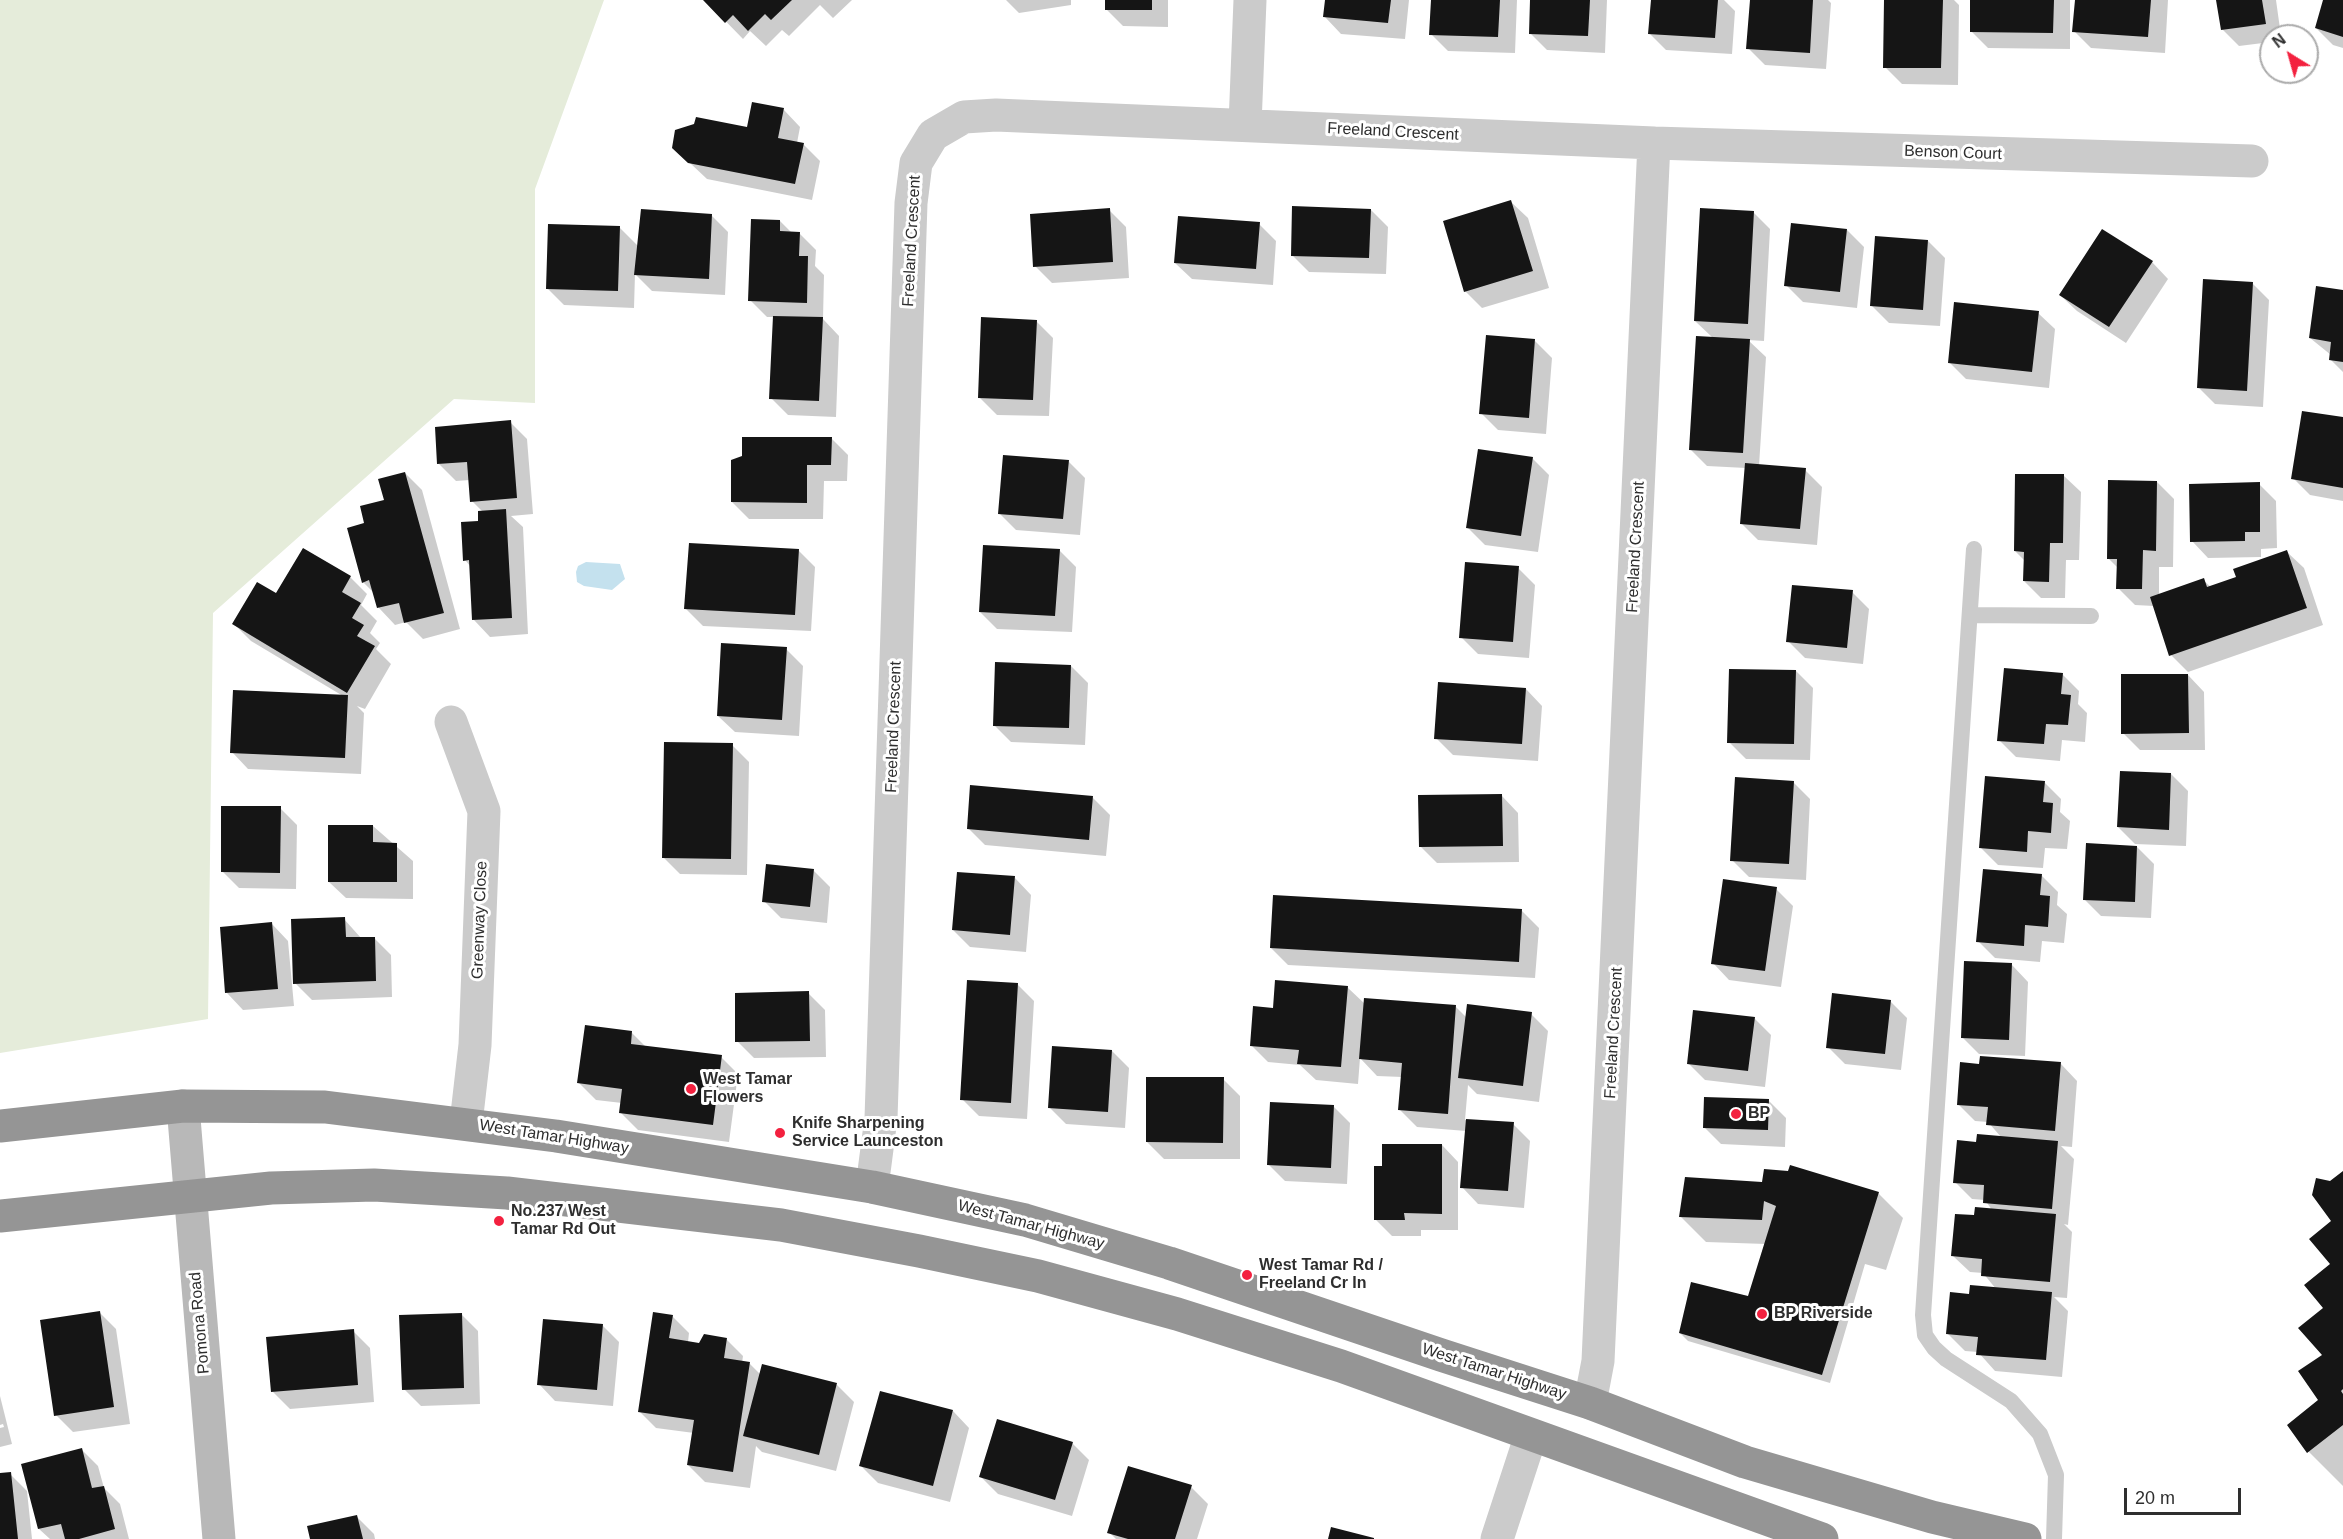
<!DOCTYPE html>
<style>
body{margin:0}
#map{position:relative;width:2343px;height:1539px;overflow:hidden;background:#fff;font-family:Arial,sans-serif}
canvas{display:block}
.north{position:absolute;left:2259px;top:24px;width:60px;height:60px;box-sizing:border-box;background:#fff;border:2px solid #ababab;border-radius:50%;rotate:323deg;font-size:16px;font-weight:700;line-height:24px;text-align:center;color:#2e2e2e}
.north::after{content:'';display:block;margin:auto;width:21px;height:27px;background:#f3213f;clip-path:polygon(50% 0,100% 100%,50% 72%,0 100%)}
.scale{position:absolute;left:2124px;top:1488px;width:117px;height:27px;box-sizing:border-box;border:3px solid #2e2e2e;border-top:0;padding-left:8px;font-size:18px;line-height:21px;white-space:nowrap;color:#2e2e2e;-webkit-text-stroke:4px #fff;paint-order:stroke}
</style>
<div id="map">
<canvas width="2343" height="1539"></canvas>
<div class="north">N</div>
<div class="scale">20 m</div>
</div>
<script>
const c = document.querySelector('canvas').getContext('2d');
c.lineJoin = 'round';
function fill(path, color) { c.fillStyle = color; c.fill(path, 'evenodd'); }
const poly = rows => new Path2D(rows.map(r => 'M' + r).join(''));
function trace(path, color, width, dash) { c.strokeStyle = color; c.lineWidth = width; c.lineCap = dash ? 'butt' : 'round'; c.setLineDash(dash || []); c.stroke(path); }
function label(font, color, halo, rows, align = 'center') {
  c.font = font + ' Arial,sans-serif'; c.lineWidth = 6; c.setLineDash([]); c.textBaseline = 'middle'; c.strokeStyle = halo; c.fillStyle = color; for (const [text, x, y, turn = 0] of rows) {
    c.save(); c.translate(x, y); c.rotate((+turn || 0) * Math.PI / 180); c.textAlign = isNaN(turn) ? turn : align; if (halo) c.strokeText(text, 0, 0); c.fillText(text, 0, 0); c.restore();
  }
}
fill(poly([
 [0,0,604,0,535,189,535,403,454,399,213,613,208,1019,0,1053]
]), '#e5ecda');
fill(poly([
 [586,562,620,564,625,579,612,590,584,586,577,582,576,572,578,566]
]), '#c4e1ee');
fill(poly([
 [705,0,852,0,833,18,820,5,789,36,782,30,766,46,750,31,743,39],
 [1006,0,1071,0,1071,5,1019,13],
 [1107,0,1168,0,1168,27,1123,26,1106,9],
 [1326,0,1409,0,1405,39,1341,34,1325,17],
 [1433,0,1517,0,1515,53,1448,51,1431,34],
 [1532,0,1607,0,1605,53,1547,50,1530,33],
 [1652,0,1724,0,1735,11,1732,54,1666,50,1649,33],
 [1751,0,1828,0,1831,3,1826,69,1765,65,1748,48],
 [1886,0,1954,0,1959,5,1958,85,1902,84,1885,67],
 [1972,0,2070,0,2070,49,1988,48,1971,31],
 [2076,0,2168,0,2165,53,2091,48,2074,31],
 [2218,0,2276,0,2281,36,2271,36,2271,42,2239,46,2222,29],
 [2325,0,2343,0,2343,48,2333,45,2316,28],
 [784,110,800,127,797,143,803,144,820,161,812,200,707,179,673,147,748,129],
 [1511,202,1528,218,1549,288,1482,308,1465,291],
 [1109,210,1126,227,1129,278,1052,283,1035,266],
 [1371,210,1388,227,1386,274,1309,272,1292,255],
 [1753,212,1770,229,1764,341,1748,340,1766,357,1759,466,1805,470,1822,487,1817,545,1758,540,1741,523,1746,468,1707,466,1690,449,1713,338,1695,321],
 [711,215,728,232,725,295,652,291,635,274,634,308,564,305,547,288,620,228,638,246],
 [780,221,792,233,799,233,816,250,815,266,824,275,823,319,839,336,836,417,788,415,771,398,775,317,767,317,750,300],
 [1259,224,1276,241,1273,285,1192,279,1175,263],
 [1847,230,1864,247,1857,308,1803,302,1786,285],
 [1928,241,1945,258,1940,326,1889,323,1872,306],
 [2152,262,2168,279,2126,343,2077,311,2060,295],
 [2252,283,2269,300,2263,407,2215,404,2198,387],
 [2343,291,2343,372,2330,359,2331,355,2310,338],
 [2038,313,2055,329,2049,388,1966,379,1949,362],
 [1036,321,1053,338,1049,416,997,415,980,398],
 [1535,341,1552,358,1546,434,1498,430,1481,413],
 [2343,419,2343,501,2310,495,2293,478],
 [510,422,527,439,533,514,511,516,523,527,528,634,490,637,474,620,471,567,465,560,483,512,472,501,470,480,456,481,439,464],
 [831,438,848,455,847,481,824,481,823,519,749,519,732,502],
 [1532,458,1549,475,1538,552,1485,545,1468,528],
 [1068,461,1085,478,1080,535,1016,530,999,513],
 [405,473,422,490,460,629,423,639,406,622,395,625,379,608,374,593,363,582,366,525],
 [2064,476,2081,492,2079,560,2066,560,2065,598,2041,598,2024,581,2025,561,2015,551],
 [2157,482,2174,499,2173,567,2159,567,2159,595,2203,580,2211,587,2238,578,2287,552,2304,568,2323,625,2188,672,2171,655,2154,606,2135,605,2118,588,2118,568,2108,558],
 [2259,484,2276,501,2277,548,2261,549,2261,557,2208,558,2192,541],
 [304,550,350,577,367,594,361,605,377,621,370,633,380,643,376,649,391,664,365,709,357,706,364,713,361,774,248,769,232,752,343,696,251,641,234,624,276,596],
 [798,550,815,567,811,631,703,626,686,609],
 [1059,550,1076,567,1072,632,997,629,980,612],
 [1518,568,1535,585,1529,658,1478,654,1461,637],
 [1852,592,1869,609,1863,664,1805,658,1788,641],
 [786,649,803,666,799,736,735,732,718,716],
 [1071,666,1088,683,1085,745,1011,742,994,725],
 [1796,671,1813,688,1810,760,1746,759,1729,742],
 [2062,674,2079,691,2078,704,2087,713,2085,742,2062,740,2060,761,2016,757,1999,740],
 [2188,675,2204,692,2205,750,2140,750,2123,733],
 [1526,689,1542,706,1538,761,1453,755,1436,738],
 [732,745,749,762,747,875,680,874,663,857],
 [2171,774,2188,791,2186,846,2135,844,2118,827],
 [1793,782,1810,799,1806,880,1749,877,1732,860],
 [2044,782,2061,799,2060,812,2070,821,2067,849,2045,848,2043,868,1998,865,1981,848],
 [1502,796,1518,813,1519,862,1437,863,1420,846],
 [1093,798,1110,815,1106,856,985,845,968,828],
 [280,808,297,825,296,889,239,888,222,871],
 [373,826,413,861,413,899,346,898,329,882],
 [2137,847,2154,864,2151,918,2101,916,2084,899],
 [814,871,830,887,827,923,781,918,764,901],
 [2041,875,2058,892,2057,905,2067,914,2064,943,2042,941,2040,962,1995,958,1978,941],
 [1015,878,1031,895,1026,952,970,947,953,930],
 [1776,889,1793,906,1781,987,1729,980,1713,963],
 [1522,911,1539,928,1535,978,1288,965,1271,948],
 [344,919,361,938,374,938,391,955,392,997,312,1000,295,983],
 [272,924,288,941,294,1006,243,1010,227,993],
 [2012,965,2028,982,2025,1056,1979,1054,1962,1037],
 [1017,984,1034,1001,1027,1119,979,1116,962,1099],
 [1347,987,1365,1004,1455,1006,1467,1018,1531,1014,1548,1031,1539,1102,1477,1094,1468,1085,1465,1120,1513,1124,1530,1141,1524,1208,1478,1204,1462,1187,1466,1131,1417,1127,1400,1110,1402,1077,1377,1076,1360,1058,1358,1084,1316,1080,1300,1065,1268,1062,1251,1045,1274,1010],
 [808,993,825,1010,826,1057,754,1058,737,1041],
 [1890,1001,1907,1018,1901,1070,1845,1064,1828,1047],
 [1754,1018,1771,1035,1765,1087,1705,1080,1688,1063],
 [632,1033,646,1047,721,1057,738,1074,729,1142,638,1130,621,1113,622,1103,596,1100,579,1083],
 [1112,1051,1129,1068,1125,1128,1066,1124,1050,1108],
 [2061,1064,2077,1081,2072,1147,2061,1146,2074,1159,2068,1225,2064,1224,2072,1232,2067,1298,2054,1297,2068,1311,2062,1377,1995,1371,1978,1352,1965,1351,1948,1334,1971,1295,1996,1289,1983,1273,1970,1272,1953,1256,1976,1217,1992,1210,1985,1200,1972,1199,1955,1182,1978,1143,2001,1137,1988,1122,1975,1121,1958,1104],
 [1223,1079,1240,1096,1240,1159,1164,1159,1147,1142],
 [1769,1101,1786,1118,1785,1147,1721,1144,1704,1127],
 [1333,1106,1350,1123,1347,1184,1285,1181,1268,1164],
 [1442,1145,1458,1162,1458,1230,1421,1230,1421,1236,1392,1236,1375,1219,1383,1167],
 [2343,1172,2343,1486,2309,1452,2289,1425,2320,1400,2326,1308,2332,1264,2334,1221,2330,1182],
 [1687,1179,1878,1193,1903,1218,1886,1270,1865,1264,1830,1383,1688,1341,1680,1333,1749,1298,1766,1244,1706,1242,1680,1216],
 [100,1313,116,1329,130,1424,73,1432,56,1415],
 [461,1314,478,1331,480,1404,421,1406,404,1389],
 [672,1316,689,1333,688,1342,700,1344,726,1339,743,1356,742,1363,750,1364,761,1375,763,1366,837,1385,854,1402,836,1471,762,1452,756,1446,750,1488,705,1482,688,1465,694,1433,656,1428,639,1411],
 [602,1325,619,1342,613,1406,555,1401,539,1384],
 [353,1331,370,1348,374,1402,290,1409,273,1392],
 [0,1396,12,1444,0,1447,0,1428,4,1427,3,1424,0,1425],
 [953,1411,969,1428,950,1502,878,1483,861,1466],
 [1072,1443,1089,1460,1072,1516,998,1494,981,1477],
 [81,1449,98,1466,104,1488,120,1504,129,1539,50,1539,39,1529],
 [10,1474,27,1491,32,1539,0,1539,0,1475],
 [1191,1487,1208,1504,1197,1539,1116,1539,1109,1532],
 [357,1517,374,1534,375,1539,312,1539]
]), '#0003');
fill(poly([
 [703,0,792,0,771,20,765,14,748,31,733,15,725,23],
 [1105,0,1152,0,1152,10,1105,10],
 [1325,0,1391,0,1388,23,1323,17],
 [1431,0,1500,0,1498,37,1429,35],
 [1530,0,1590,0,1588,36,1529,34],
 [1651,0,1718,0,1715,38,1648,34],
 [1750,0,1813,0,1810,53,1746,49],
 [1884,0,1943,0,1941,68,1883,68],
 [1970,0,2054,0,2053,33,1970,32],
 [2075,0,2151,0,2148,37,2072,32],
 [2216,0,2262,0,2266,24,2221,30],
 [2323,0,2343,0,2343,37,2315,28],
 [752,102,784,108,778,138,804,143,795,184,688,163,672,148,675,130,694,124,696,117,747,127],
 [1511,200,1533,271,1464,292,1443,221],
 [1292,206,1371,209,1369,258,1291,256],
 [1110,208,1113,262,1033,267,1030,214],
 [1700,208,1754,211,1748,324,1694,321],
 [641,209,712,214,709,279,634,275],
 [1178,216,1260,222,1256,269,1174,263],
 [751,219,780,220,780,231,800,232,799,256,808,256,807,303,748,301],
 [1791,223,1847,229,1840,292,1784,286],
 [548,224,620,226,618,291,546,289],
 [2102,229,2153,261,2109,327,2059,295],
 [1875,236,1928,240,1923,310,1870,306],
 [2203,279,2253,282,2247,391,2197,388],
 [2316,286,2343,290,2343,362,2329,360,2331,342,2309,338],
 [1954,302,2039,311,2032,372,1948,363],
 [773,316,823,317,819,401,769,399],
 [981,317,1037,320,1033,400,978,398],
 [1486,335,1535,339,1529,418,1479,414],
 [1696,336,1750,339,1743,453,1689,450],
 [2302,411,2343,417,2343,488,2291,479],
 [511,420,517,498,470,502,467,462,437,464,435,427],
 [742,437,832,437,831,465,807,465,807,503,731,502,731,460,742,456],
 [1478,449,1533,457,1521,536,1466,528],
 [1003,455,1069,460,1063,519,998,514],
 [1745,463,1806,468,1800,529,1740,524],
 [405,472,444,613,404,623,399,603,377,608,369,580,362,583,347,528,364,523,360,506,384,500,378,479],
 [2015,474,2064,474,2063,543,2050,543,2049,582,2023,581,2024,552,2014,551],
 [2108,480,2157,481,2156,551,2143,550,2142,589,2116,589,2117,559,2107,559],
 [2260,482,2260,532,2245,532,2245,541,2190,542,2189,484],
 [506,509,512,618,472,620,469,560,463,561,461,522,478,521,478,511],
 [689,543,799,549,795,615,684,609],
 [983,545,1060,549,1055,616,979,612],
 [303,548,351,576,342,592,361,603,352,618,364,625,357,636,375,646,347,693,232,624,257,582,276,593],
 [2287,550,2307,608,2169,656,2150,597,2204,578,2207,587,2236,577,2233,569],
 [1465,562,1519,566,1513,642,1459,638],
 [1792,585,1853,590,1847,648,1786,642],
 [721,643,787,647,782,720,717,716],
 [995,662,1071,665,1069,728,993,726],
 [2004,668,2063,673,2061,694,2071,695,2068,725,2046,724,2044,744,1997,741],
 [1729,669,1796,670,1794,744,1727,743],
 [2121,674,2188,674,2189,733,2121,734],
 [1438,682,1526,688,1522,744,1434,739],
 [233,690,348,695,345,758,230,753],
 [664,742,733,743,731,859,662,858],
 [2120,771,2171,773,2169,830,2117,827],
 [1985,776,2045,781,2043,802,2053,803,2051,833,2028,831,2027,852,1979,848],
 [1735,777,1794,781,1789,864,1730,861],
 [970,785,1093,796,1089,840,967,829],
 [1502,794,1503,846,1419,847,1418,795],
 [221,806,281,806,280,873,221,872],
 [328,825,373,825,373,842,397,843,397,882,328,882],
 [2086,843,2137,846,2135,902,2083,900],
 [766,864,814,869,810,907,762,902],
 [1983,869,2042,874,2040,895,2050,896,2048,927,2025,925,2024,946,1976,942],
 [957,872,1015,876,1010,935,952,930],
 [1723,879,1777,887,1765,971,1711,964],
 [1273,895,1522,909,1519,962,1270,948],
 [345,917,346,937,375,937,376,981,293,984,291,919],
 [272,922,278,989,225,993,220,927],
 [1964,961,2012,963,2009,1040,1961,1038],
 [967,980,1018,983,1011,1103,960,1100],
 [1275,980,1348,986,1341,1067,1297,1064,1299,1050,1250,1046,1253,1006,1273,1008],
 [809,991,810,1041,735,1042,735,993],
 [1832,993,1891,1000,1885,1054,1826,1048],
 [1364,998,1456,1005,1448,1114,1398,1110,1402,1063,1359,1059],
 [1467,1004,1532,1012,1523,1086,1458,1078],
 [1693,1010,1755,1017,1748,1071,1687,1064],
 [585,1025,632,1031,631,1044,722,1055,713,1125,619,1113,622,1089,577,1083],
 [1052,1046,1112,1050,1108,1112,1048,1108],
 [1980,1056,2061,1062,2055,1131,1986,1125,1988,1107,1957,1105,1960,1062,1979,1064],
 [1146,1077,1224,1077,1223,1143,1146,1142],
 [1704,1097,1769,1099,1768,1130,1703,1128],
 [1270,1102,1334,1105,1331,1168,1267,1165],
 [1466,1119,1514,1122,1508,1191,1460,1188],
 [1977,1134,2058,1141,2052,1209,1983,1203,1984,1185,1953,1183,1957,1140,1976,1142],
 [1382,1144,1442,1144,1442,1214,1404,1213,1405,1220,1374,1220,1374,1166,1382,1166],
 [1790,1165,1879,1192,1822,1375,1679,1333,1691,1282,1748,1296,1776,1206,1764,1201,1762,1220,1679,1217,1685,1177,1762,1182,1764,1169,1788,1171],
 [2343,1171,2343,1389,2341,1391,2343,1394,2343,1425,2307,1453,2287,1425,2318,1400,2298,1371,2322,1355,2298,1328,2323,1308,2304,1285,2330,1264,2309,1239,2331,1221,2312,1195,2316,1178,2330,1181],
 [1975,1207,2056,1214,2050,1282,1981,1276,1982,1259,1951,1256,1955,1214,1974,1215],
 [1970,1285,2052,1292,2046,1360,1976,1355,1978,1337,1946,1334,1950,1292,1969,1294],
 [100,1311,114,1407,54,1416,40,1320],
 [653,1312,673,1315,669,1338,699,1343,704,1334,727,1338,724,1358,750,1362,733,1472,687,1465,694,1420,638,1412],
 [462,1313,464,1388,402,1390,399,1315],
 [543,1319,603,1324,597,1390,537,1385],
 [354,1329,358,1385,271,1392,266,1337],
 [762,1364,837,1383,819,1455,743,1436],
 [880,1391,953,1410,933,1486,859,1466],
 [997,1419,1073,1442,1055,1500,979,1477],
 [82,1448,92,1488,104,1486,115,1529,79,1539,65,1539,61,1524,38,1529,21,1464],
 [1128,1466,1192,1485,1175,1539,1128,1539,1107,1533],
 [11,1472,18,1539,0,1539,0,1473],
 [357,1515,363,1539,310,1539,307,1526],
 [1331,1527,1374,1538,1374,1539,1328,1539]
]), '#151515');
trace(poly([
 [1974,549,1923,1315,1925,1335,1934,1348,1946,1359,2011,1401,2040,1434,2056,1475,2054,1539],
 [1970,615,2091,616]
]), '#cbcbcb', 16);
trace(poly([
 [1245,125,1250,0],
 [1654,143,2252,161],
 [451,722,484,811,475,1045,466,1123],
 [872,1187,881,1118,911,203,916,163,933,135,964,117,996,115,1654,143,1598,1361,1590,1403],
 [1497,1539,1531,1435]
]), '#cbcbcb', 33);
trace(poly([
 [183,1106,219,1539]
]), '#b8b8b8', 33);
trace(poly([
 [0,1126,183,1106,325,1107,556,1136,872,1187,1025,1220,1169,1263,1441,1355,1590,1403,1745,1462,1932,1517,2025,1539],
 [0,1216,271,1188,374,1185,507,1193,781,1225,919,1251,1038,1276,1177,1314,1341,1366,1822,1539]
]), '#959595', 33);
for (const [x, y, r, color] of [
 [691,1089,6,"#f3213f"],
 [1736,1114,6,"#f3213f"],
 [780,1133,6,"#f3213f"],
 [499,1221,6,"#f3213f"],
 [1247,1275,6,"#f3213f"],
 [1762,1314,6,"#f3213f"]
]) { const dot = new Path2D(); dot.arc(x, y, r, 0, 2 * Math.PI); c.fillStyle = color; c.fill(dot); trace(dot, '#fff', 2); }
label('16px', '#2e2e2e', '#fff', [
 ["Freeland Crescent",1393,132,3],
 ["Benson Court",1953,153,2],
 ["Freeland Crescent",912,241,-87],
 ["Freeland Crescent",1636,547,-87],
 ["Freeland Crescent",894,727,-88],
 ["Greenway Close",480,920,-88],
 ["Freeland Crescent",1614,1033,-87],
 ["West Tamar Highway",554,1137,9],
 ["West Tamar Highway",1031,1225,15],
 ["Pomona Road",200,1323,-95],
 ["West Tamar Highway",1494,1372,18]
]);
label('bold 16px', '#2e2e2e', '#fff', [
 ["West Tamar",703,1080],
 ["Flowers",703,1098],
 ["BP",1748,1114],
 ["Knife Sharpening",792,1124],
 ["Service Launceston",792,1142],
 ["No.237 West",511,1212],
 ["Tamar Rd Out",511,1230],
 ["West Tamar Rd /",1259,1266],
 ["Freeland Cr In",1259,1284],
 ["BP Riverside",1774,1314]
], 'left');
</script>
